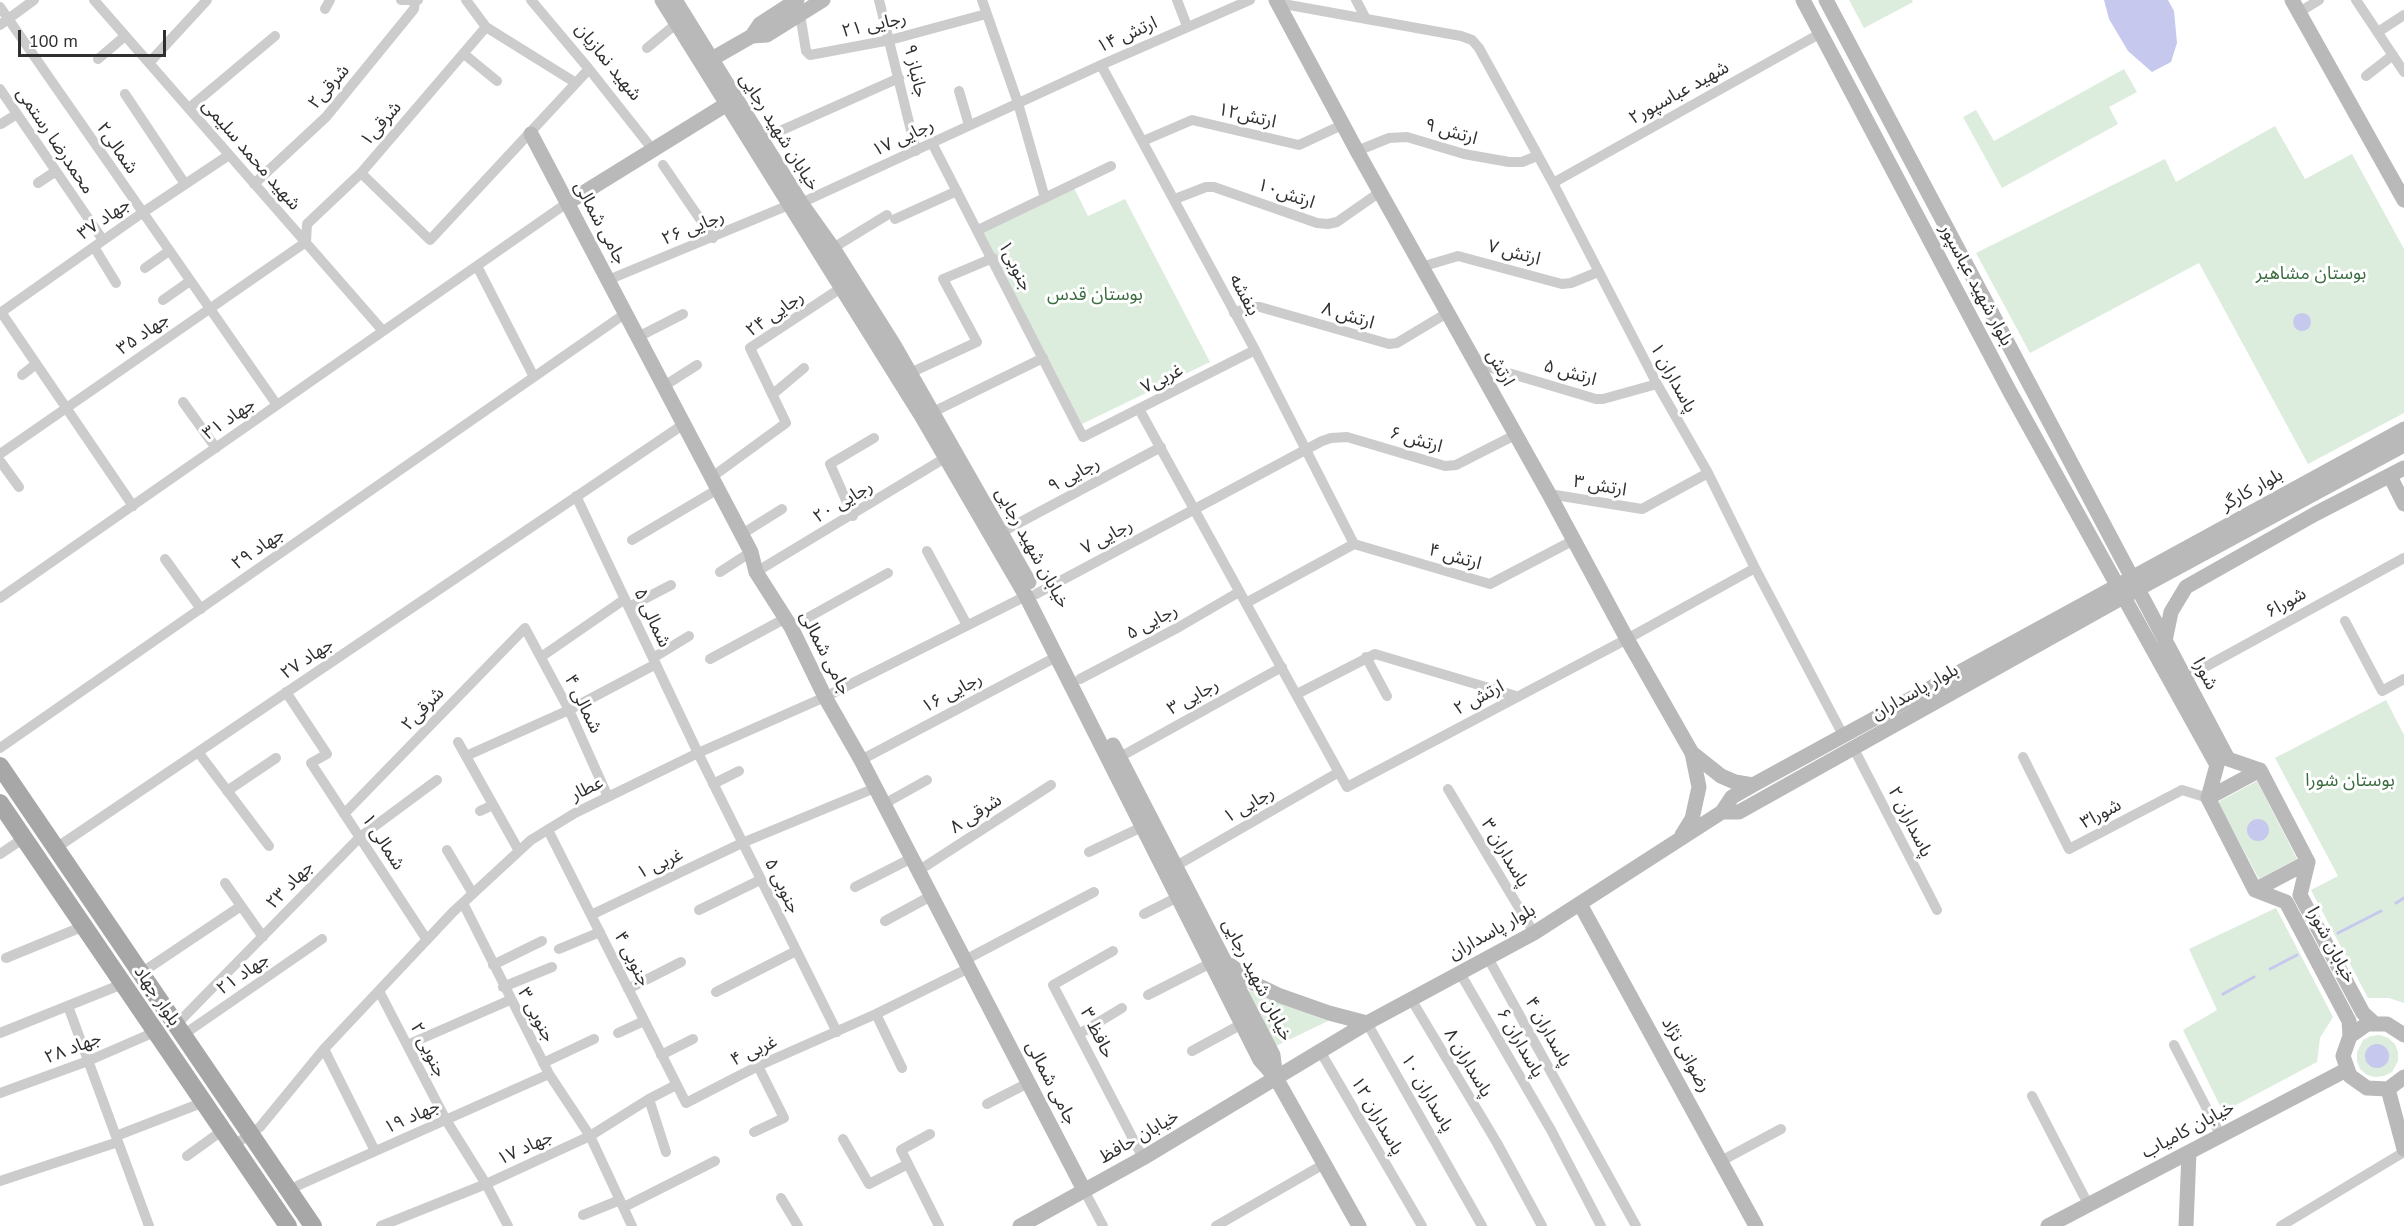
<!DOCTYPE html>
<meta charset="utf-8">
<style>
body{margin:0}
#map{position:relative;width:2404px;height:1226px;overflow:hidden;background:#fff;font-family:"PT Sans",sans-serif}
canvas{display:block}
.scale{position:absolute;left:18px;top:30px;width:148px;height:27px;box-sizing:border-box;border:3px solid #2f2f2f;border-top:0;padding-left:8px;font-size:18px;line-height:21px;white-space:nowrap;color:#2f2f2f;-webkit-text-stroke:4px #fff;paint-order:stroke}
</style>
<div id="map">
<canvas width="2404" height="1226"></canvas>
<div class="scale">100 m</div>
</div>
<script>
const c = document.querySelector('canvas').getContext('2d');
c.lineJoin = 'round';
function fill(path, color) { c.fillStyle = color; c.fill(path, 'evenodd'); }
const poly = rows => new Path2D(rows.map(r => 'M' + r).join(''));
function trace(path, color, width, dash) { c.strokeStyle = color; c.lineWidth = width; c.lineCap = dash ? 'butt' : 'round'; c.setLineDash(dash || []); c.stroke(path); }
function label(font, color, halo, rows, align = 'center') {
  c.font = font + ' "PT Sans","Noto Sans Arabic",sans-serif'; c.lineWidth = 6; c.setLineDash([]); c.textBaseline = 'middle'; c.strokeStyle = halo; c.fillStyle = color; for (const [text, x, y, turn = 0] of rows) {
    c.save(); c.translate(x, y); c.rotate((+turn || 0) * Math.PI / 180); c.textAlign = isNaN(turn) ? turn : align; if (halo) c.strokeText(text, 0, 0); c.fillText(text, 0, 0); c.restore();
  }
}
fill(poly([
 [1849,0,1912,0,1913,2,1864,28],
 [2124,69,2137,92,2109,107,2118,124,2002,188,1963,117,1976,110,1994,141],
 [2275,126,2305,179,2352,154,2404,249,2404,413,2308,464,2199,263,2030,353,1976,253,2165,159,2176,182],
 [1074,188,1088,216,1125,199,1210,362,1082,424,980,228],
 [2386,700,2404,735,2404,1003,2389,998,2368,998,2311,890,2338,876,2275,758],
 [2257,781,2297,859,2259,879,2218,802],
 [2276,908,2333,1017,2320,1038,2317,1062,2223,1112,2183,1030,2217,1010,2189,949],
 [1245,989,1328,1021,1276,1046],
 [2380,1035,2388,1038,2395,1044,2398,1052,2398,1061,2392,1072,2384,1076,2375,1077,2367,1075,2360,1069,2357,1061,2357,1052,2363,1040,2371,1036]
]), '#dcecdd');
fill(poly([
 [2104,0,2168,0,2174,11,2177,43,2171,62,2152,72,2128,51,2109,19],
 '2293 322a9 9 0 1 1 18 0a9 9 0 1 1-18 0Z',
 '2247 830a11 11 0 1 1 22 0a11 11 0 1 1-22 0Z',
 '2365 1056a12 12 0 1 1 24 0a12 12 0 1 1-24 0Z'
]), '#c7c8ed');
trace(poly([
 [2396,903,2404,898],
 [2338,933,2381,911],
 [2270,969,2297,955],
 [2223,994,2254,977]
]), '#c7c8ed', 3);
trace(poly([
 [94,0,383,331],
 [401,0,418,0],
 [466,0,486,27,576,83],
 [531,0,589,69,653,150],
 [879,0,916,151],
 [982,0,1018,103,1045,198],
 [1177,0,1187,26],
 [1356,0,1365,17],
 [2356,0,2404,72],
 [1278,3,1461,36,1472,40,1479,48,1553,183,1657,384,1708,473,1755,568,1843,735],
 [0,7,277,405],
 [2306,8,2319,0],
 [325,9,330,0],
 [800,14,806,51,810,55,890,40,986,14],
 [0,25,34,0],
 [2378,32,2404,15],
 [647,48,676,24],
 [464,54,497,81],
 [98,59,125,36],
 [149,63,207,0],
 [1101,65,1255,350,1354,544],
 [2366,76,2393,55],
 [0,89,103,240],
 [959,91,969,125],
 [125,94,185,184],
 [189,108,275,36],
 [1,124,17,114],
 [762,139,899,78],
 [1143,141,1192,120,1299,145,1342,125],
 [932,143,1083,437,1255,350],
 [1357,151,1389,138,1407,137,1464,154,1509,162,1522,162,1537,156],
 [663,165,713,238],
 [361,173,430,240,589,69],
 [38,183,56,171],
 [1553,183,1821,33],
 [254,184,326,117,414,9,415,1],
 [1175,199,1206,187,1214,187,1317,223,1328,224,1337,222,1380,192],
 [801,203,1101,65,1250,0],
 [895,219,957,191],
 [978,230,1111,166],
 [94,247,116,283],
 [833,248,887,215],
 [477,266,534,377],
 [1421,267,1458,256,1562,284,1571,283,1598,272],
 [145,268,169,251],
 [608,280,789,205],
 [163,300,190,281],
 [1,312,133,506],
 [0,313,142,213,229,155],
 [1234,313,1250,307,1260,307,1389,344,1397,343,1447,313],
 [638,337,683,314],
 [1475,363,1596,399,1603,399,1657,384],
 [910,373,977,342,943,279,993,258],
 [22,375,36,364],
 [664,386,697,365],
 [773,394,804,368],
 [183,402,216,448],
 [1139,409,1347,787,1627,639,1755,568],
 [933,412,1043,358],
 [0,454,306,242,307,224,361,173,486,27],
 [0,461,19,487],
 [712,477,786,423,750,348,841,288],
 [1549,494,1642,509,1708,473],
 [576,496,698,753,837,1032],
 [853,516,830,464,874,438],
 [1002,532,1161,447],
 [742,534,782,509],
 [632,540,718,489],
 [1354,544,1490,584,1574,540],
 [927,551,967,625],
 [165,559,201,609],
 [720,572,751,552],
 [756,572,945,458],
 [1036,594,1322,441,1331,438,1347,437,1445,466,1456,465,1515,435],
 [0,598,567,203],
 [1246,603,1354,544],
 [629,607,671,585],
 [2345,621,2382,691,2404,679],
 [791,627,888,573],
 [541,657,625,599],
 [1366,657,1387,696],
 [653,658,689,636],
 [710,659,786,618],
 [2185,678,2404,558],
 [1080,679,1179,627,1239,592],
 [286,692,327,754,311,763,427,940],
 [1297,694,1375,654,1516,696],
 [458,742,519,851],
 [0,748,626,313],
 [1854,749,1937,910],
 [198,752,269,846],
 [466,756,569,710,656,664],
 [1120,757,1282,667],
 [2023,757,2069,849,2182,790,2208,798],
 [861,760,1058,656],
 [713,784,739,771],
 [1448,789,1534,933],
 [227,791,276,758],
 [884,804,927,780],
 [480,811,493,805],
 [344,814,525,628,569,710,608,797],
 [548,830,686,1103,758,1066,876,1014,969,968],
 [56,848,684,424],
 [447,850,473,894],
 [1089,852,1142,827],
 [0,854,24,838],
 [1176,866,1339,772],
 [918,871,1051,785],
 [225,883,263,937],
 [855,887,912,858],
 [463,903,549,1074,590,1136,632,1226],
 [699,910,760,880],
 [1144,914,1178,897],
 [591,915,742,843,875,788],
 [885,921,931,896],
 [559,949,600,932],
 [1113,951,1053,985,1143,1158],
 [6,958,84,926],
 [1488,958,1636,1226],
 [965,960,1094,892],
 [493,965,542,941],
 [141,973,241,906],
 [1460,973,1551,1130,1601,1226],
 [503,987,552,967],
 [628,989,681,962],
 [379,991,446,1120,486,1184,508,1226],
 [716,992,796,951],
 [1148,995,1211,963],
 [1411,999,1497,1143,1542,1226],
 [68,1006,149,1226],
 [876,1014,902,1068],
 [1367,1023,1482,1226],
 [176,1025,360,837,437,780],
 [0,1033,125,983],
 [618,1033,644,1021],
 [1079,1034,1122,1008],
 [183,1035,322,939],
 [407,1045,510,1000],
 [2174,1045,2220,1134],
 [324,1049,375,1151],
 [1192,1051,1242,1024],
 [1320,1051,1422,1226],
 [661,1055,693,1039],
 [543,1063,594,1039],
 [0,1093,88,1061,157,1031],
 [2032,1096,2088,1204],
 [649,1099,666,1152],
 [987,1104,1028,1083],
 [754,1132,784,1118,758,1066],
 [930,1134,901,1150,939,1226],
 [116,1136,204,1102],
 [843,1139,869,1184,908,1164],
 [233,1146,260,1127,324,1049,453,912,531,840,575,813,698,753,825,697,1026,596],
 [187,1156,223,1130],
 [1721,1161,1781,1129],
 [0,1181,118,1142],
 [1084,1190,1103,1226],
 [290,1191,299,1185,549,1074],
 [781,1198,798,1226],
 [624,1207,715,1161],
 [583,1215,620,1200],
 [381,1226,486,1184,590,1136,649,1099,676,1085],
 [1216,1226,1324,1164],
 [2281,1226,2404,1152]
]), '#ccc', 10);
trace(poly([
 [662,0,922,417,1026,596,1260,1060,1276,1078,1359,1226],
 [675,0,801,203,833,248,894,345,1029,582],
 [1276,0,1357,151,1549,494,1627,639,1692,753,1721,776,1735,782,1753,785],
 [1803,0,2010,392,2217,765,2208,798],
 [1826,0,2228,759,2260,770],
 [2292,0,2404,200],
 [752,36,760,24,797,0],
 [703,64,752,36,767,35,823,0],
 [531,134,751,552,756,572,791,627,825,697,861,760,1084,1190],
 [567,203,727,104],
 [2390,476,2404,504],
 [2165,641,2171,612,2186,587,2315,514,2404,468],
 [1113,745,1273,1055,1276,1078],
 [2208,798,2255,890,2308,862],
 [2208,798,2260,770,2308,862],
 [1722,812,1739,812,2125,596,2404,445],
 [1682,835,1692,819,1699,787,1692,753],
 [2308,862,2300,895,2363,1013,2374,1023],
 [2255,890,2286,902,2349,1021,2350,1036],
 [1580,904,1756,1226],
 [1230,965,1255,984,1278,995,1329,1013,1367,1023],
 [2404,1035,2387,1024,2367,1024,2350,1036,2343,1056,2350,1076,2367,1088,2388,1089,2404,1077],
 [2388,1089,2404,1149],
 [1020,1226,1143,1158,1367,1023,1534,933,1722,812,1732,797,1753,785,2404,429],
 [2048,1226,2346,1070],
 [2186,1226,2189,1152]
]), '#b9b9b9', 15);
trace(poly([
 [0,766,313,1226],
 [0,803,288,1226]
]), '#a7a7a7', 18);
label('18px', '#2f2f2f', '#fff', [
 ["رجایی ۲۱",874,25,-12],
 ["ارتش ۱۴",1127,35,-24],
 ["شهید نمازیان",608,62,51],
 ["جانباز ۹",915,71,77],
 ["شرقی۲",329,87,-49],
 ["شهید عباسپور۲",1679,93,-29],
 ["ارتش۱۲",1247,116,13],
 ["شرقی۱",381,124,-49],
 ["خیابان شهید رجایی",779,132,58],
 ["ارتش ۹",1451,132,16],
 ["رجایی ۱۷",903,138,-25],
 ["محمدرضا رستمی",55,141,56],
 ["شمالی۲",117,148,55],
 ["شهید محمد سلیمی",251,155,49],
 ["ارتش۱۰",1286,194,19],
 ["جهاد ۳۷",104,219,-35],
 ["جامی شمالی",600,223,62],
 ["رجایی ۲۶",693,228,-22],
 ["ارتش ۷",1514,253,15],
 ["جنوبی۱",1015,266,63],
 ["بلوار شهید عباسپور",1976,285,62],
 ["بنفشه",1244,295,62],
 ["رجایی ۲۴",775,314,-35],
 ["ارتش ۸",1348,316,17],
 ["جهاد ۳۵",143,334,-35],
 ["ارتش",1500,368,61],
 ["ارتش ۵",1570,373,16],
 ["پاسداران ۱",1673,378,61],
 ["غربی۷",1162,379,-27],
 ["جهاد ۳۱",229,419,-35],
 ["ارتش ۶",1416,440,16],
 ["رجایی ۹",1074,475,-28],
 ["ارتش ۳",1600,486,10],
 ["بلوار کارگر",2252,490,-29],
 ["رجایی ۲۰",843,502,-31],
 ["رجایی ۷",1107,537,-28],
 ["خیابان شهید رجایی",1032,548,61],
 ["جهاد ۲۹",258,549,-35],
 ["ارتش ۴",1455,557,16],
 ["شورا۶",2286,603,-29],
 ["شمالی ۵",652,618,65],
 ["رجایی ۵",1152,622,-28],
 ["جامی شمالی",825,653,63],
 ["جهاد ۲۷",307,659,-34],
 ["شورا",2205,674,62],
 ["بلوار پاسداران",1915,692,-29],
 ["رجایی ۱۶",952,693,-28],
 ["رجایی ۳",1193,697,-29],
 ["ارتش ۲",1479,698,-28],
 ["شمالی ۴",583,704,64],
 ["شرقی۲",423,709,-46],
 ["عطار",587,789,-26],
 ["رجایی ۱",1249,805,-30],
 ["شرقی ۸",976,814,-33],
 ["شورا۳",2101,814,-28],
 ["پاسداران ۲",1910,822,63],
 ["شمالی ۱",383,842,57],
 ["پاسداران ۳",1505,853,59],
 ["غربی ۱",660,864,-25],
 ["جهاد ۲۳",290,885,-46],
 ["جنوبی ۵",782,886,64],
 ["بلوار پاسداران",1492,932,-29],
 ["خیابان شورا",2331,945,62],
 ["جنوبی ۴",632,959,63],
 ["جهاد ۲۱",243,974,-35],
 ["خیابان شهید رجایی",1257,980,63],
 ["بلوار جهاد",157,996,56],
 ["جنوبی ۳",536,1015,62],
 ["پاسداران ۴",1548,1032,61],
 ["حافظ ۳",1097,1033,63],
 ["پاسداران ۶",1520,1043,60],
 ["جهاد ۲۸",73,1048,-21],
 ["جنوبی ۲",428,1050,63],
 ["غربی ۴",754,1051,-25],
 ["رضوانی نژاد",1686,1055,61],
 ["پاسداران ۸",1468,1063,59],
 ["جامی شمالی",1051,1083,63],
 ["پاسداران ۱۰",1427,1093,60],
 ["پاسداران ۱۲",1377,1116,60],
 ["جهاد ۱۹",412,1117,-24],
 ["خیابان کامیاب",2188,1130,-28],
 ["خیابان حافظ",1139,1137,-30],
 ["جهاد ۱۷",525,1148,-25]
]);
label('18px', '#3a6c40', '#fff', [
 ["بوستان مشاهیر",2311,274],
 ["بوستان قدس",1095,295],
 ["بوستان شورا",2350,781]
]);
</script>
